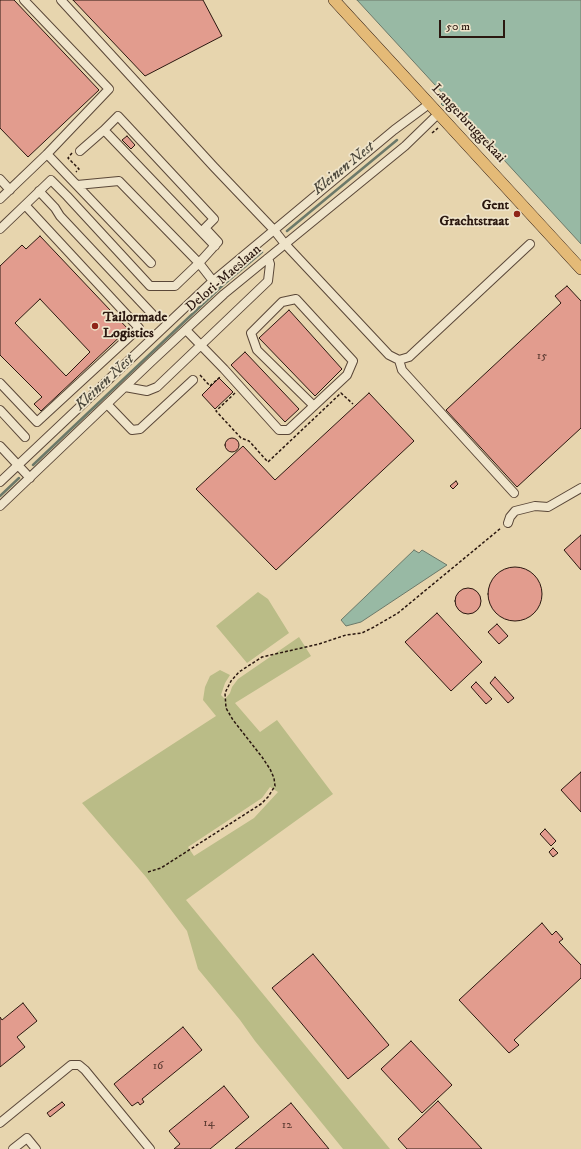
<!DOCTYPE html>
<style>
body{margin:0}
#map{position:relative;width:581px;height:1149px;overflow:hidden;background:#e7d5ae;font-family:"IM FELL DW Pica",serif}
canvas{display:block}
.scale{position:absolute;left:439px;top:20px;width:66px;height:18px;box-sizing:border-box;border:2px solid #2b1810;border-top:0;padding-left:5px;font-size:12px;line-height:14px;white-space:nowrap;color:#2b1810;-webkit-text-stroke:3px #efe4ca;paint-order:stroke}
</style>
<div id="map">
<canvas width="581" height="1149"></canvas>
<div class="scale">50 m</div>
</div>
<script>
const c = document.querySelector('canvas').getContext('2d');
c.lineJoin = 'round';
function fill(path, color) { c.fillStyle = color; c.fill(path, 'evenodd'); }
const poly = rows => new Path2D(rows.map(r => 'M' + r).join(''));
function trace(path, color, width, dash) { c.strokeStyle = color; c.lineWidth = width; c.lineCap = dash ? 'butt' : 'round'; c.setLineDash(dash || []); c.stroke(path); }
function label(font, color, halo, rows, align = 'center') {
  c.font = font + ' "IM FELL DW Pica",serif'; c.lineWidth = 3.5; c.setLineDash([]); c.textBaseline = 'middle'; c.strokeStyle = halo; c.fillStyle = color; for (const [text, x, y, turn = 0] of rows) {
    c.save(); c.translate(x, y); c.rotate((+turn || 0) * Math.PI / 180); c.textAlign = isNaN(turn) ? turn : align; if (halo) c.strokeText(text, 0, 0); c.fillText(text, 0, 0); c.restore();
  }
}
fill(poly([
 [258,592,268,599,289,633,247,663,216,626],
 [299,637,311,656,235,703,260,732,277,720,333,794,186,900,390,1149,343,1149,255,1041,240,1020,198,969,187,931,146,877,82,803,216,716,203,700,205,687,210,676,220,670,230,675,225,683,221,695,225,699,230,693,232,687,238,679],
 [270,787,278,792,254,818,194,856,188,847,262,798]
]), '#babc87');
const water = poly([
 [357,0,581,0,581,244,449,100,443,106,441,104,447,98,357,0],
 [414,550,419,553,422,550,447,565,361,622,346,626,341,620,414,550]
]);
fill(water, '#98b9a4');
trace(water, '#6c7969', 1);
trace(poly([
 [287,231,397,140],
 [33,465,223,285,262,252],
 [0,496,19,478]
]), '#6c7969', 2.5);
const building = poly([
 [0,0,14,0,99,90,28,157,0,128,0,0],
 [73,0,203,0,222,36,145,76,73,0],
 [127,136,135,145,131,149,122,140,127,136],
 [40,236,128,329,41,411,34,404,42,397,0,355,0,266,22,245,26,249,40,236],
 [40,299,90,352,66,376,15,323,40,299],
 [567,286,581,301,581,428,517,487,446,410,561,303,555,296,567,286],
 [289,310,342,369,315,396,259,338,289,310],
 [245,352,299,409,285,422,231,365,245,352],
 [219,378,233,392,215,409,202,395,219,378],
 [369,393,414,441,276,570,196,489,243,446,275,480,369,393],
 '225 445a7 7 0 1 1 14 0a7 7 0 1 1-14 0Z',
 [456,481,458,484,453,489,450,486,456,481],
 [581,535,581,570,564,550,581,535],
 '488 594a27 27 0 1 1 54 0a27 27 0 1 1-54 0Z',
 '455 601a13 13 0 1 1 26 0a13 13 0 1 1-26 0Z',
 [437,613,482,662,451,691,405,642,437,613],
 [497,624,508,636,499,644,488,632,497,624],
 [495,677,514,698,508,703,490,683,495,677],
 [476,682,492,699,486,704,471,687,476,682],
 [581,772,581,812,561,790,581,772],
 [545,829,556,841,551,846,540,834,545,829],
 [553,848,558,853,553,857,549,852,553,848],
 [542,923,552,935,556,931,563,939,559,942,581,965,581,978,514,1040,519,1045,509,1053,459,1000,542,923],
 [313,954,389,1045,348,1079,272,988,313,954],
 [23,1003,37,1021,17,1037,25,1047,0,1067,0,1017,2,1020,23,1003],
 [183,1027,202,1050,142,1099,144,1102,140,1105,138,1102,132,1106,114,1084,183,1027],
 [411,1041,452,1085,422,1113,381,1069,411,1041],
 [224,1086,249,1117,210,1149,174,1149,180,1144,169,1131,224,1086],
 [438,1101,482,1149,407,1149,398,1139,438,1101],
 [62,1102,65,1105,50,1117,47,1113,62,1102],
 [291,1103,329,1149,235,1149,291,1103]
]);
fill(building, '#e29c8e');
trace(building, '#2b1810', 1);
const minor = poly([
 [24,0,109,89,47,154],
 [61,0,214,167,274,230,285,244,389,355,399,360,402,370,514,493],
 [80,151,104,130],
 [0,179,10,190],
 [77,185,119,181,199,263,213,281],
 [39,191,55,208,60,216,155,317],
 [0,199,47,154,151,263],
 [0,229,25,205],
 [186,330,224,369,279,430,288,430,347,375,353,361,296,299,282,302,251,333,257,350,314,406],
 [399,360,409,357,530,244],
 [0,383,37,422,139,328,25,205,51,180,67,196,150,286,175,286,199,263,218,242,205,228,214,219,118,116,104,130,215,246],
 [125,387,147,391,157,387,268,281,270,264,268,258],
 [107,404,132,430,140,429,193,380],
 [0,410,25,437],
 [0,446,30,478],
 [0,482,213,281,394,130,429,104],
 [0,506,152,361,224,294,405,146,438,114],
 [508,523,510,517,515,511,535,506,548,507,581,488],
 [0,1123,71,1065,79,1065,85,1070,150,1149],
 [13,1149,27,1138,36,1149]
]);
const major = poly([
 [334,0,581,269]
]);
trace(minor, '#5a4738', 10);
trace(major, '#2b1810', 12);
trace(poly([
 [432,133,438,128],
 [72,153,68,158,79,169,76,172],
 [200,375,210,386,220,377],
 [235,393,216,411,241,438,249,441,268,462,341,393,353,404],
 [148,872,161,868,261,804,268,797,275,786,274,778,270,769,262,757,233,720,226,708,225,693,231,681,239,672,262,657,319,644,346,635,362,633,374,627,398,613,501,528]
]), '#2b1810', 1.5, [3, 2]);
trace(minor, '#efe4ca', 8);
trace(major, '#e4ba77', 11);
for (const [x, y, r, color] of [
 [517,214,4,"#8f2418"],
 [95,326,4,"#8f2418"]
]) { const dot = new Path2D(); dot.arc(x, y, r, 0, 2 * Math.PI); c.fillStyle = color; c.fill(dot); trace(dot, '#efe4ca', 1.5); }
label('12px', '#593930', null, [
 ["15",542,357],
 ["16",158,1067],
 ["14",209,1124],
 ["12",287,1126]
]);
label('14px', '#2b1810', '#efe4ca', [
 ["Langerbruggekaai",468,124,47],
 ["Delori-Maeslaan",224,279,-41]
]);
label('bold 14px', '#2b1810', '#efe4ca', [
 ["Gent",509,206],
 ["Grachtstraat",509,222],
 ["Tailormade",103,318,"left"],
 ["Logistics",103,334,"left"]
], 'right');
label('italic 15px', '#4c483c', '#efe4ca', [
 ["Kleinen Nest",344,169,-39],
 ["Kleinen Nest",105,383,-43]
]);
</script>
